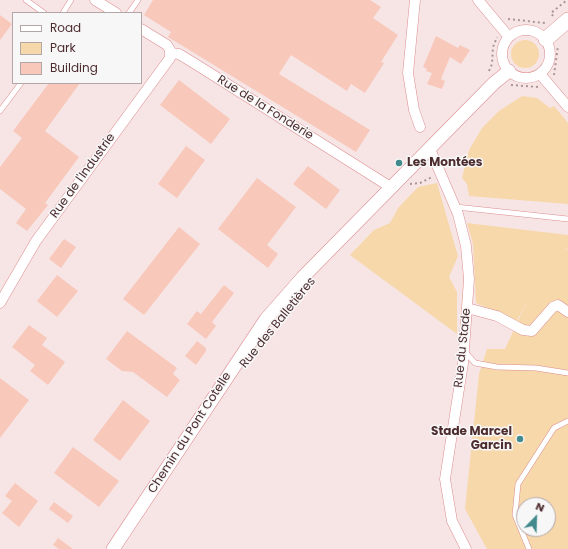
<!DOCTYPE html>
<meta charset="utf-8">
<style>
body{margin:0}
#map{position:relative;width:568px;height:549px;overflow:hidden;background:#f7e5e5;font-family:Poppins,sans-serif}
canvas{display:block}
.legend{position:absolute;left:12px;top:12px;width:130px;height:72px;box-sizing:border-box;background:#f7f7f7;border:1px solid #b3a6a7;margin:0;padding:5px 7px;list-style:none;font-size:12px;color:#4d2c2e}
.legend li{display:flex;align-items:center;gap:8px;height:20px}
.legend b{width:20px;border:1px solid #b3a6a7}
.north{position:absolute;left:516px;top:497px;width:40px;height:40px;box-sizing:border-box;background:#f7f7f7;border:1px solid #b3a6a7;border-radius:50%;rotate:23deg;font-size:11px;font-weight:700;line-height:16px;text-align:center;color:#4d2c2e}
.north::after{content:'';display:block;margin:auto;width:14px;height:18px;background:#428a8b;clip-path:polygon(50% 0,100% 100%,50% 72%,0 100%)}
</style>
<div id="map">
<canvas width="568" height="549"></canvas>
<ul class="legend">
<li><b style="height:5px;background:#fff"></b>Road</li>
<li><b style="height:11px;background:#f7d8aa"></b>Park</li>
<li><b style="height:11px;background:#f8c8ba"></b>Building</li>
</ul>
<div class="north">N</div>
</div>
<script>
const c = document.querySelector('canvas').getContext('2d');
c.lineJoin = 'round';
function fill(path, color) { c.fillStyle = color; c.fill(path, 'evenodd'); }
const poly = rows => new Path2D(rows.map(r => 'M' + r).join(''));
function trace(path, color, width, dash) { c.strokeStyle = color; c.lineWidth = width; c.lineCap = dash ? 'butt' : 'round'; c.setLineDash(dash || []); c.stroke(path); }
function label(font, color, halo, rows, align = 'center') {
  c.font = font + ' Poppins,sans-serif'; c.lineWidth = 3; c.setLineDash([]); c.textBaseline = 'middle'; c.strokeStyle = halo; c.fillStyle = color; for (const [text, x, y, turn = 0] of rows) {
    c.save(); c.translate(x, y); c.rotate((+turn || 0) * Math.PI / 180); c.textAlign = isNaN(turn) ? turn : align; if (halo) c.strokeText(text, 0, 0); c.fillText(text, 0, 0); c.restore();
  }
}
fill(poly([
 '511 54a14 14 0 1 1 28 0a14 14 0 1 1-28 0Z',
 [522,96,537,98,550,108,554,106,568,123,568,204,469,196,467,184,462,178,469,150,482,128,499,111],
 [437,183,458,256,449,277,457,292,457,334,350,255,374,230,390,223,398,208,418,187],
 [467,223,568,235,568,247,564,251,568,248,568,549,487,549,465,509,479,374,487,349,505,349,529,297,517,321,476,303,473,244],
 [524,505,548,505,548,529,524,529]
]), '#f7d8aa');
fill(poly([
 [153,0,370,0,381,7,373,18,398,35,381,62,384,63,365,93,351,84,347,91,291,55,279,74,370,130,356,152,168,37,171,32,144,15],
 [0,15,12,24,0,40],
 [436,36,458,48,460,45,470,50,461,64,450,57,441,79,445,81,442,89,427,84,432,73,426,71,427,69,423,67],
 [179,80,230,119,211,144,160,105],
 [49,83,80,83,45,131,79,157,45,203,48,205,27,231,16,223,26,209,0,189,0,167,22,138,13,131],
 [186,146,205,160,177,198,158,184],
 [308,166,340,190,326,209,293,184],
 [257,178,296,207,267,245,278,254,268,268,218,229],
 [179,227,200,244,144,315,123,299],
 [64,239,76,247,61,268,49,259],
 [57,275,78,291,57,317,37,301],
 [224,285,234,293,212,322,216,326,206,339,187,324,197,311,201,314],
 [29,325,47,338,42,345,65,362,48,385,30,371,35,365,12,347],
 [127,331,177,368,173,374,180,380,167,397,133,372,122,371,106,359],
 [197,341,206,348,206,351,196,365,185,356],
 [0,378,29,400,0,438],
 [123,400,150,421,120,461,93,440],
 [73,447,119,481,99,507,54,473],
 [15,483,38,501,19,527,2,513,12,501,5,496],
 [54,502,73,516,68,523,49,509],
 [58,538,73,549,59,549,53,545]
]), '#f8c8ba');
const service = poly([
 [26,0,44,13],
 [63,13,71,0],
 [129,13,138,0],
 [0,111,21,83],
 [456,207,568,219],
 [465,352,475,363,497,367,536,368,568,373],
 [529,549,515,515,518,484,554,428,568,421]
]);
const minor = poly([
 [95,0,116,13],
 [415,0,408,73,414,110,420,127],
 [478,0,509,37],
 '502 54a24 24 0 1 1 48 0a24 24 0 1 1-48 0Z',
 [170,53,179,54,197,65,392,188],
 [540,74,568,107],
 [430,149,458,214,466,246,469,279,463,363,445,479,452,521,466,549],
 [0,303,36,241,170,58,170,50,167,45,141,29],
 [467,308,497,316,523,330,532,331,553,307,558,305,568,312]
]);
const tertiary = poly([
 [113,549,266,319,302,278,494,83,509,71]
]);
const secondary = poly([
 [546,39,568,20]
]);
trace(service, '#dc8c8f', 6);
trace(minor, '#dc8c8f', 11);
trace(tertiary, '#dc8c8f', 14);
trace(secondary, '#dc8c8f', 16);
trace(poly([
 [553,16,551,13,567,0],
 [508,19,545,23],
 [489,71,492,64,493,47,497,37],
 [554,75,558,46],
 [511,85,538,87],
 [410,184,420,183,432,177]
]), '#ac9494', 2, [2, 3]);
trace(service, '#fff', 5);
trace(minor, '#fff', 10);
trace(tertiary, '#fff', 13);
trace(secondary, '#fff', 15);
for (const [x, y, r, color] of [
 [399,163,4,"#428a8b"],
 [520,439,4,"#428a8b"]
]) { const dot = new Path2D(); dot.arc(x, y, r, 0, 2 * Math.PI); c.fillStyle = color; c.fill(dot); trace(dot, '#f7f7f7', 1.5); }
label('12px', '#4d2c2e', '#f7f7f7', [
 ["Rue de la Fonderie",265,108,32],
 ["Rue de l'Industrie",83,176,-54],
 ["Rue des Balletières",278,323,-51],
 ["Rue du Stade",463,348,-84],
 ["Chemin du Pont Cotelle",190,433,-57]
]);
label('bold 12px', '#4d2c2e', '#f7f7f7', [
 ["Les Montées",407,163],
 ["Stade Marcel",512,432,"right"],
 ["Garcin",512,446,"right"]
], 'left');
</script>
